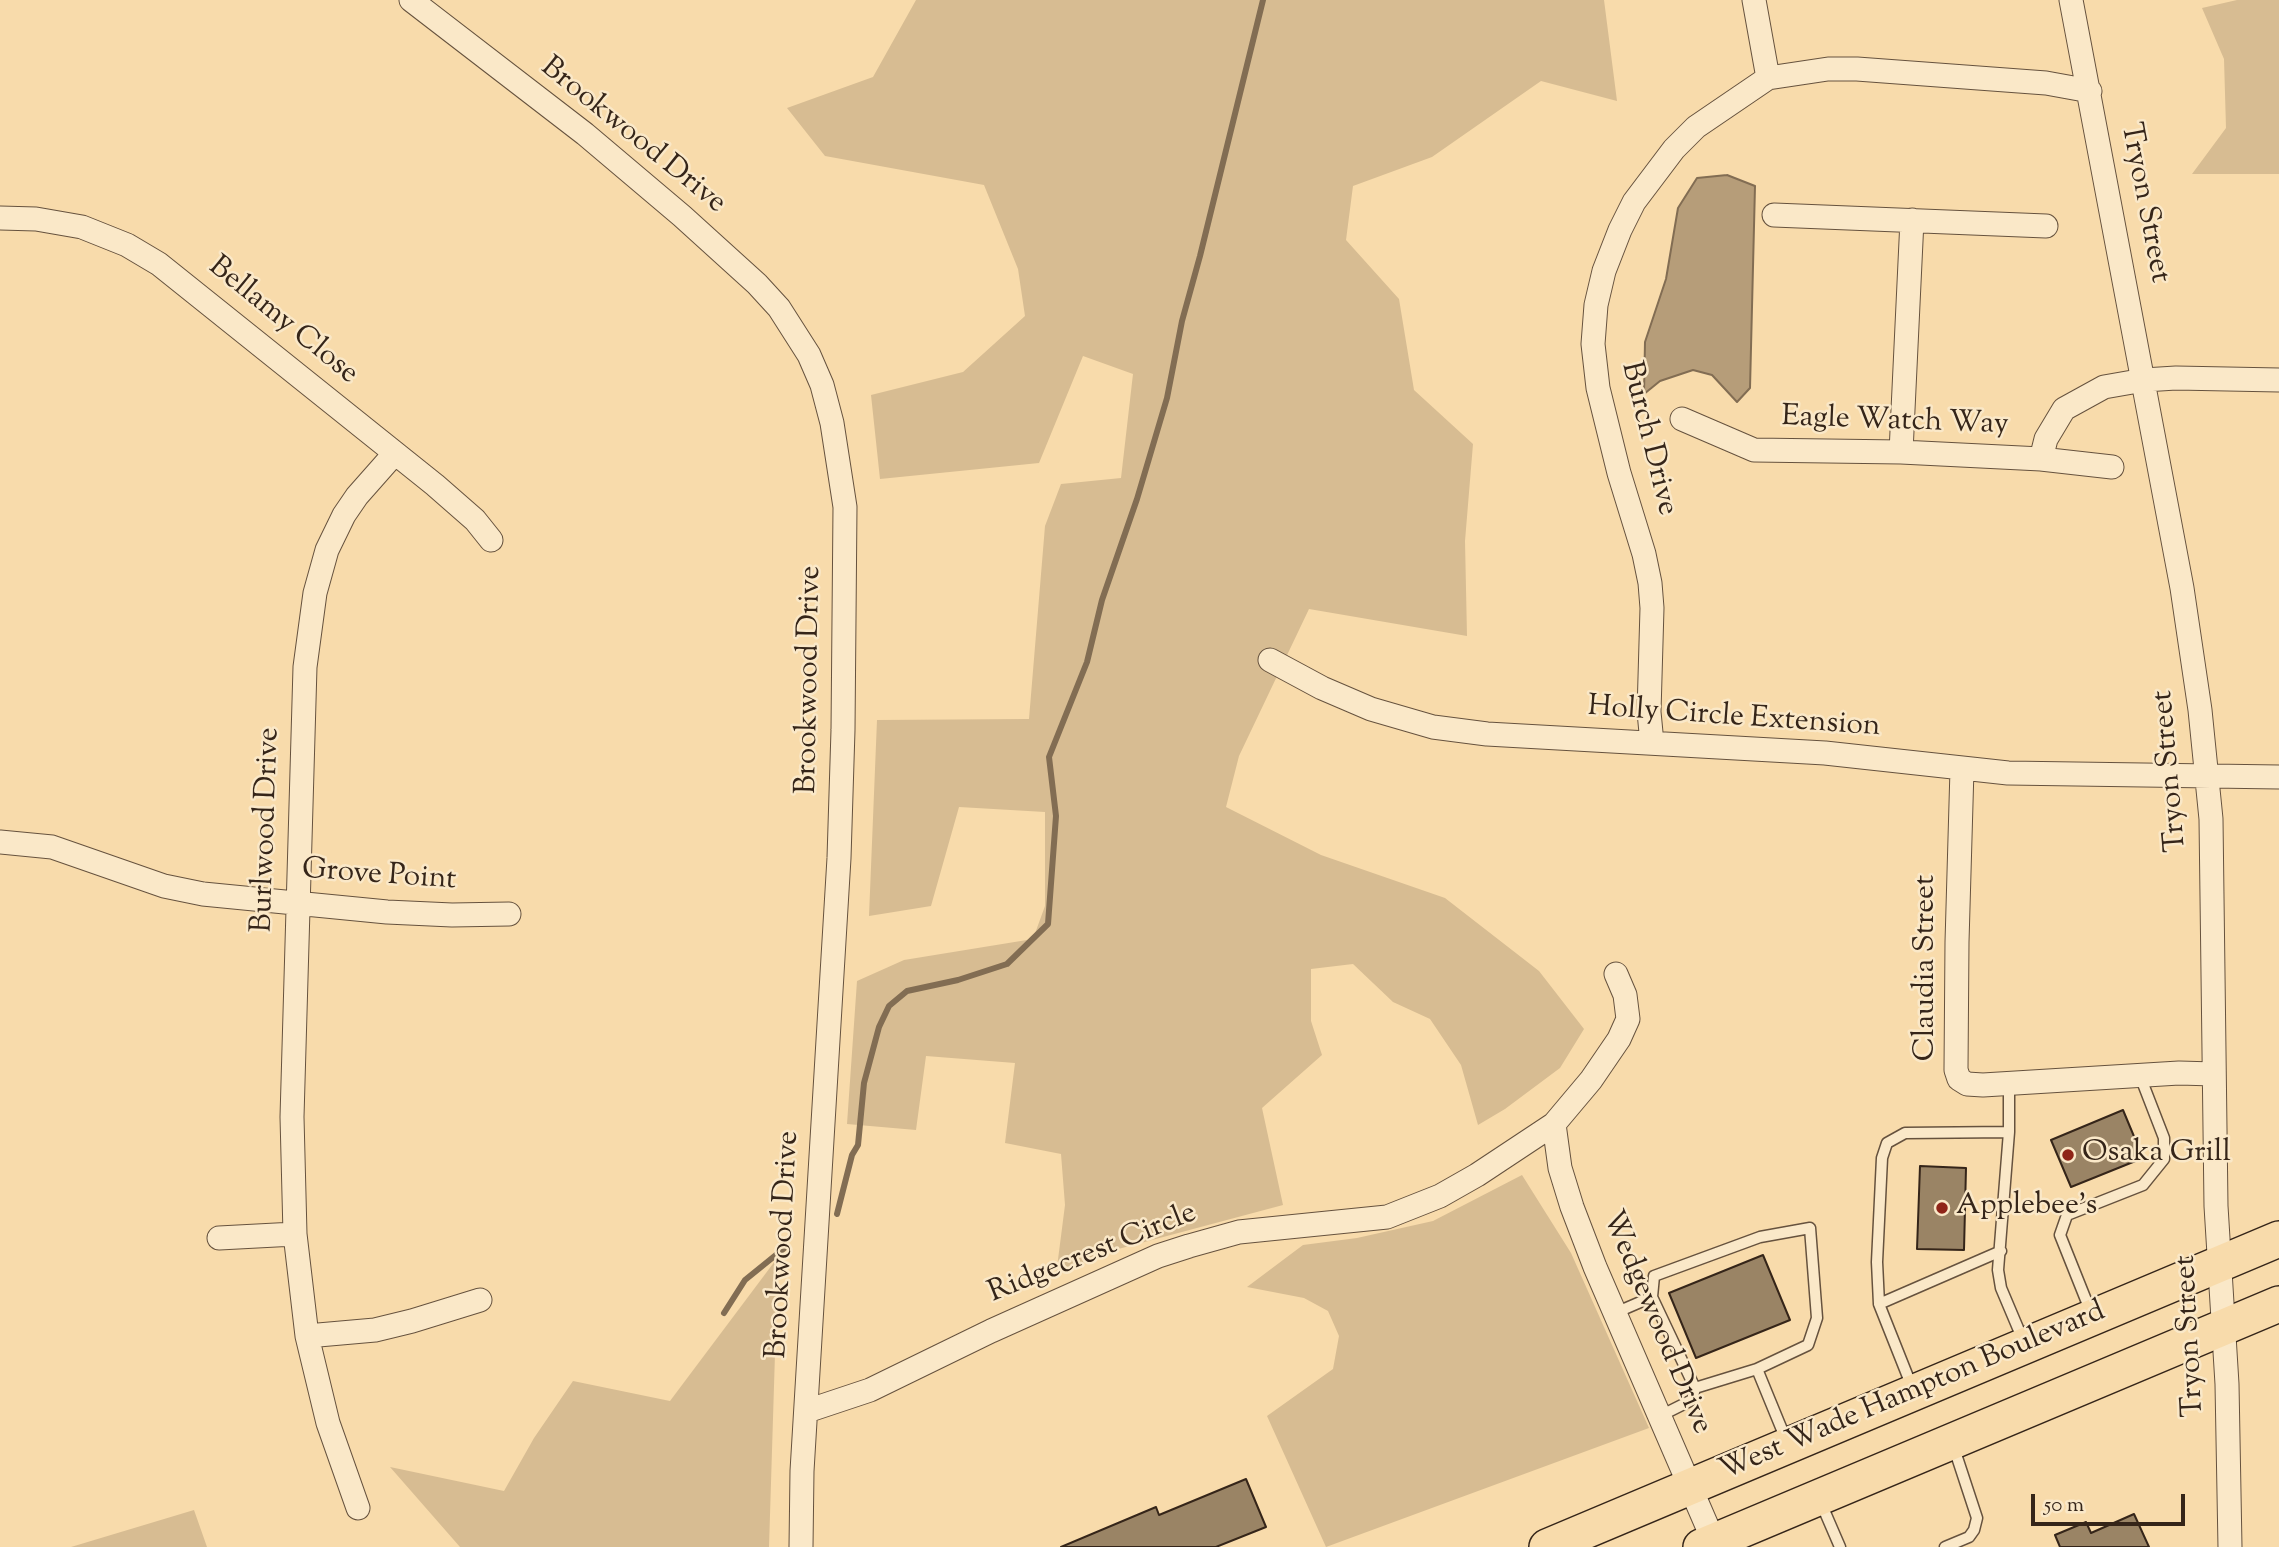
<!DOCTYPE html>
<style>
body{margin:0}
#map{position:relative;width:2279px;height:1547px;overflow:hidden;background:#f8dbab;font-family:"Sorts Mill Goudy",serif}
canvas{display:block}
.scale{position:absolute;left:2031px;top:1494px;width:154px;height:32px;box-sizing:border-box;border:4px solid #352519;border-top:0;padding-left:9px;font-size:21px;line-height:24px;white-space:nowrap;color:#352519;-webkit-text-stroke:5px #fae8c8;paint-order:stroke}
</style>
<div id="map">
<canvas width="2279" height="1547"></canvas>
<div class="scale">50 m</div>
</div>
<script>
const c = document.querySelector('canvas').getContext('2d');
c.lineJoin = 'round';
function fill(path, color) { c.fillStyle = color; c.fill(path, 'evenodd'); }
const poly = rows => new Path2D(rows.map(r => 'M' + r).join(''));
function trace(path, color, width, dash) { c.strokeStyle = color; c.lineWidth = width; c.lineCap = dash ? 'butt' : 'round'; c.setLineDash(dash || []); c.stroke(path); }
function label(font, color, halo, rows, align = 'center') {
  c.font = font + ' "Sorts Mill Goudy",serif'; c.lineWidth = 5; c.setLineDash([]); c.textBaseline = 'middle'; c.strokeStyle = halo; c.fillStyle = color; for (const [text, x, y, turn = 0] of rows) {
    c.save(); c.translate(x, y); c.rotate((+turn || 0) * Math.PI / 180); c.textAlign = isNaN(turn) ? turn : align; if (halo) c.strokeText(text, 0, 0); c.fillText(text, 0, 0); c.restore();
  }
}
fill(poly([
 [916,0,1604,0,1617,101,1541,81,1432,157,1353,186,1346,240,1399,299,1414,390,1473,444,1465,541,1467,636,1309,609,1239,756,1226,807,1321,855,1445,898,1539,971,1584,1029,1560,1068,1505,1109,1478,1125,1461,1065,1430,1019,1393,1002,1353,964,1311,969,1311,1021,1322,1055,1262,1108,1283,1205,1107,1252,1056,1275,1065,1205,1061,1154,1005,1143,1015,1063,926,1056,916,1130,847,1124,857,981,904,960,1033,939,1045,906,1045,812,959,807,931,906,869,916,877,720,1029,719,1045,526,1061,484,1121,478,1133,374,1083,356,1039,463,880,479,871,395,963,372,1025,316,1018,269,984,185,825,156,787,108,873,77],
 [2237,0,2279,0,2279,174,2192,174,2226,128,2224,59,2202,8],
 [1522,1175,1571,1253,1649,1428,1326,1547,1267,1416,1333,1369,1339,1336,1328,1311,1304,1298,1247,1287,1303,1245,1357,1238,1433,1221],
 [778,1257,769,1547,460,1547,390,1467,504,1491,534,1438,573,1381,670,1401],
 [194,1510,207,1547,71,1547]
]), '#d7bc92');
const water = poly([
 [1727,175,1755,186,1750,388,1737,402,1712,375,1693,370,1660,381,1644,394,1645,342,1666,279,1678,208,1697,178,1727,175]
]);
fill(water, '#b69d79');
trace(water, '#826d53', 2);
trace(poly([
 [837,1214,852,1155,858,1145,864,1083,879,1027,889,1006,907,991,958,980,1007,964,1048,924,1056,816,1049,757,1087,662,1102,600,1137,499,1167,398,1182,321,1200,256,1263,0],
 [724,1313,745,1280,787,1246]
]), '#826d53', 6);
const building = poly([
 [2123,1110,2143,1158,2071,1187,2051,1140,2123,1110],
 [1920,1166,1966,1168,1964,1250,1917,1249,1920,1166],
 [1763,1255,1790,1320,1696,1358,1669,1293,1763,1255],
 [1246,1479,1266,1527,1216,1547,1061,1547,1156,1507,1159,1515,1246,1479],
 [2134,1514,2149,1547,2060,1547,2055,1535,2086,1522,2091,1533,2134,1514]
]);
fill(building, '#9a8465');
trace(building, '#352519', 2);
const lane = poly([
 [2009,1132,2009,1084],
 [1652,1297,1654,1276,1760,1237,1810,1228,1817,1318,1808,1345,1757,1369],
 [1879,1304,2001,1251],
 [1615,1313,1652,1297,1695,1388,1692,1400,1660,1416],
 [2092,1315,2060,1235,2067,1215,2143,1185,2164,1159,2164,1138,2140,1076],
 [1912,1387,1879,1304,1877,1262,1882,1158,1887,1143,1905,1133,2009,1132,1998,1270,2001,1288,2023,1340],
 [1695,1388,1757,1369,1787,1442],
 [1821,1503,1840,1547],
 [1945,1547,1969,1537,1974,1530,1977,1518,1953,1445]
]);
const street = poly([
 [411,0,585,134,682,216,757,284,779,308,809,355,822,385,832,423,845,507,843,730,839,858,802,1471,801,1547],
 [1754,0,1768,78],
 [2071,0,2182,588,2200,710,2211,819,2216,1206,2227,1384,2230,1547],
 [1774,215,2046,226],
 [0,218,36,219,82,227,127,245,159,264,435,485,475,520,491,540],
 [1682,419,1754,450,1901,452,2041,459,2112,467],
 [1901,452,1912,220],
 [2041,459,2046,439,2064,409,2104,387,2144,380,2176,378,2279,380],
 [1270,660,1322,688,1371,709,1433,727,1487,734,1825,753,2008,773,2279,777],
 [1652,743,1649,712,1652,608,1650,583,1644,554,1619,473,1598,388,1593,344,1596,305,1604,271,1620,230,1634,202,1674,149,1696,127,1768,78,1828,69,1857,69,2046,83,2090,91],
 [1962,769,1957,942,1956,1070,1959,1079,1967,1084,1983,1085,2179,1073,2214,1074],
 [0,842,52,847,164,886,203,894,387,912,452,915,509,914],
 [1554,1124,1560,1168,1572,1207,1595,1267,1714,1542],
 [219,1238,295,1234],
 [307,1336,375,1330,412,1321,480,1300],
 [807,1411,870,1390,991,1331,1158,1256,1189,1246,1239,1232,1387,1217,1440,1196,1477,1175,1554,1124,1591,1080,1619,1039,1628,1019,1625,995,1616,974],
 [358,1508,328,1423,307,1336,295,1234,292,1117,305,667,315,593,327,550,344,515,357,496,395,453]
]);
const primary = poly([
 [1547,1547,2279,1239],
 [1701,1547,2279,1304]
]);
trace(lane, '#66523e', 13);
trace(street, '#66523e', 25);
trace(primary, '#352519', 38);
trace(lane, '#fae8c8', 10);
trace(street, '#fae8c8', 23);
trace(primary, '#f8dbab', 35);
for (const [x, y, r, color] of [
 [2068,1155,7,"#8f2418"],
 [1942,1208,7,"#8f2418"]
]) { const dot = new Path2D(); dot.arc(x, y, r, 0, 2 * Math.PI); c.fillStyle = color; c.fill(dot); trace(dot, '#fae8c8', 2.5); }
label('30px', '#352519', '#fae8c8', [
 ["Brookwood Drive",632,137,39],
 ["Tryon Street",2143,203,79],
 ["Bellamy Close",282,322,39],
 ["Eagle Watch Way",1895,423,2],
 ["Burch Drive",1647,439,76],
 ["Brookwood Drive",811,680,-89],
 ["Holly Circle Extension",1734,719,4],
 ["Tryon Street",2172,771,-95],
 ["Burlwood Drive",268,830,-88],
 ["Grove Point",379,877,4],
 ["Claudia Street",1928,968,-90],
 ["Brookwood Drive",785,1245,-87],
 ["Ridgecrest Circle",1093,1255,-22],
 ["Wedgewood Drive",1655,1323,67],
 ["Tryon Street",2192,1336,-93],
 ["West Wade Hampton Boulevard",1913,1393,-23]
]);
label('30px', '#352519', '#fae8c8', [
 ["Osaka Grill",2082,1155],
 ["Applebee's",1956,1208]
], 'left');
</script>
